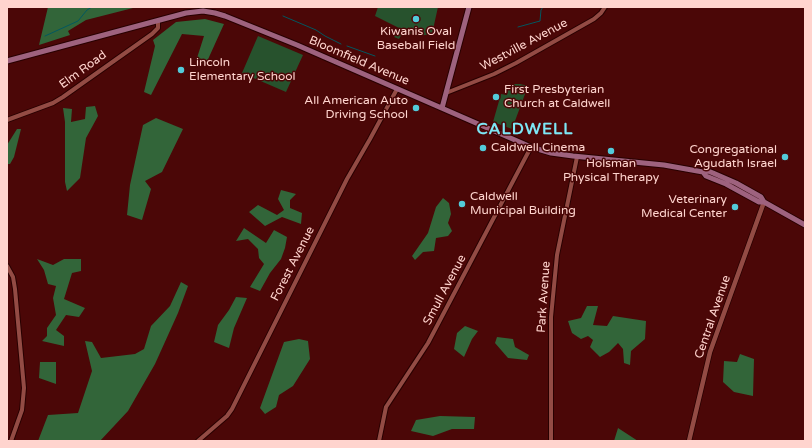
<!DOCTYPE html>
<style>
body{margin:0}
#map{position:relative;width:812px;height:448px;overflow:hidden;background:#4b0707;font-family:"Varela Round",sans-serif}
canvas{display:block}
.frame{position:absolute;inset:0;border:8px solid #ffd4ce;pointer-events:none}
</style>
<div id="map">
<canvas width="812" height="448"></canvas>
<div class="frame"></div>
</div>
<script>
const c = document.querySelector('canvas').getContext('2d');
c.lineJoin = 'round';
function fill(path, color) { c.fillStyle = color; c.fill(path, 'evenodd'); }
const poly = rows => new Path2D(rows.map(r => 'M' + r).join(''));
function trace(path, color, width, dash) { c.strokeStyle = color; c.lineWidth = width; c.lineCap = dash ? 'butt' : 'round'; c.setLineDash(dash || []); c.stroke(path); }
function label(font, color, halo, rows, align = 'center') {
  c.font = font + ' "Varela Round",sans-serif'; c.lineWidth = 3; c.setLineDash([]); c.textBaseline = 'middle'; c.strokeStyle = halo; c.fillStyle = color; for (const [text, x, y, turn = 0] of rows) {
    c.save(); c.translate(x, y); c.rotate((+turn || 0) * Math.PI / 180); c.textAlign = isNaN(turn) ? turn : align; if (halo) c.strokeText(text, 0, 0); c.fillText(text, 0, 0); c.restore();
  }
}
fill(poly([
 [378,7,438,7,432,34,418,36,410,34,406,34,403,32,399,39,394,37,399,28,375,16],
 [258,36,303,55,286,92,242,73],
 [513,84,520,84,528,86,512,129,493,122,501,94,507,95,509,86]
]), '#27522d');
fill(poly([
 [48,7,137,7,86,20,68,31,70,35,39,45],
 [205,19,224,24,205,66,197,58,204,36,182,34,151,95,144,92,155,46,153,40,176,22],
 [95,106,98,116,86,138,80,178,67,191,65,182,65,122,63,108,72,109,71,122,85,119,86,107],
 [156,118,183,129,162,172,145,181,151,189,142,220,127,215,130,185,143,125],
 [17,129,21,129,14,157,10,164,7,164,7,145],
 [281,190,296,194,290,200,290,208,302,213,301,224,282,217,265,226,249,212,258,205,277,215,284,210,278,199],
 [443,198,449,203,451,214,448,223,452,231,448,236,436,238,434,251,423,252,415,260,412,256,428,233,436,207],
 [244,228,266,243,274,230,287,237,285,248,281,259,270,273,260,291,250,287,264,264,259,258,258,249,248,239,236,241],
 [37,259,53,265,64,259,81,259,81,271,72,273,64,299,85,308,79,317,66,315,56,330,64,336,64,346,42,341,47,336,47,328,56,315,53,298,56,286,48,284,44,270],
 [181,282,188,286,178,313,155,364,128,411,100,441,38,441,48,415,78,413,92,371,85,341,92,342,101,358,135,354,144,349,151,326,170,306],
 [236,297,247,298,234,328,229,348,214,342,218,325,229,310],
 [587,306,598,306,593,325,607,326,613,316,646,321,645,339,631,351,630,365,624,363,623,349,618,343,609,352,600,357,590,347,593,340,588,336,581,339,572,333,568,321,581,318],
 [465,326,478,331,472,339,464,357,454,349,457,333],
 [497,337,513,339,515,347,529,355,527,360,508,358,495,343],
 [299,339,308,341,310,359,293,386,279,395,276,407,265,414,260,408,284,342],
 [740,354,754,359,753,396,734,392,723,382,724,361,737,362],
 [40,362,56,362,56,384,39,378],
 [440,416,475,417,474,429,452,429,433,436,411,431,416,420],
 [618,428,638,441,614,441]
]), '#326539');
trace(poly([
 [283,16,316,30,325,36,341,44],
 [518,27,540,21,541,10,543,7],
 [45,36,78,21,87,10,92,7],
 [347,46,375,56]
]), '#025860', 1);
const tertiary = poly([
 [446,93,494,74,516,63,594,19,601,13,605,7],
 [7,120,53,103,63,97,152,34,158,28,158,21],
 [7,266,13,277,15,289,24,388,22,410,11,441],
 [198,441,227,416,232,409,347,179,370,139,397,89],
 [379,441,386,407,428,343,531,147],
 [551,441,551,317,557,255,577,157]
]);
const secondary = poly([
 [689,441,710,352,764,202]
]);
const primary = poly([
 [7,61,186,13,203,11,215,13,225,16,297,45,531,147,551,153,573,156,664,165,703,172,708,171,713,173,736,183,761,197,764,202,805,225],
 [442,108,469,7],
 [703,172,706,176,726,184,759,202,764,202]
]);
trace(tertiary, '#280000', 6);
trace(secondary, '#280000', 6);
trace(primary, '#280000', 7);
trace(tertiary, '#934b44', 4);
trace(secondary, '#934b44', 4.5);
trace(primary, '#9e627e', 5);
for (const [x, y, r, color] of [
 [416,19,4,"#53cbda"],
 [181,70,4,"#53cbda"],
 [496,97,4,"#53cbda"],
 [416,108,4,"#53cbda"],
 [483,148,4,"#53cbda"],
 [611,151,4,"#53cbda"],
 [785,157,4,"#53cbda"],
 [462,204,4,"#53cbda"],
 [735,207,4,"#53cbda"]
]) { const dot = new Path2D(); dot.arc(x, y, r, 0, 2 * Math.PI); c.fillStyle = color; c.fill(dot); trace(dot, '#4b0707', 1.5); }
label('12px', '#ffd4ce', '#4b0707', [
 ["Kiwanis Oval",416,32,"center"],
 ["Baseball Field",416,46,"center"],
 ["Lincoln",189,63],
 ["Elementary School",189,77],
 ["First Presbyterian",504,90],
 ["Church at Caldwell",504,104],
 ["All American Auto",408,101,"right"],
 ["Driving School",408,115,"right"],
 ["Caldwell Cinema",491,148],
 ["Congregational",777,150,"right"],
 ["Agudath Israel",777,164,"right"],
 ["Holsman",611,164,"center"],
 ["Physical Therapy",611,178,"center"],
 ["Caldwell",470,197],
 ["Municipal Building",470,211],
 ["Veterinary",727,200,"right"],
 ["Medical Center",727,214,"right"]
], 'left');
label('12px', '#ffd4ce', '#4b0707', [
 ["Westville Avenue",524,45,-28],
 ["Bloomfield Avenue",359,61,23],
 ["Elm Road",83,70,-36],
 ["Forest Avenue",293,264,-63],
 ["Smull Avenue",445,290,-62],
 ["Park Avenue",544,297,-86],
 ["Central Avenue",713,317,-71]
]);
c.letterSpacing = '1px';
label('bold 16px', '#7de7f5', '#4b0707', [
 ["CALDWELL",525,130]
]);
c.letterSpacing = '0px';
</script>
